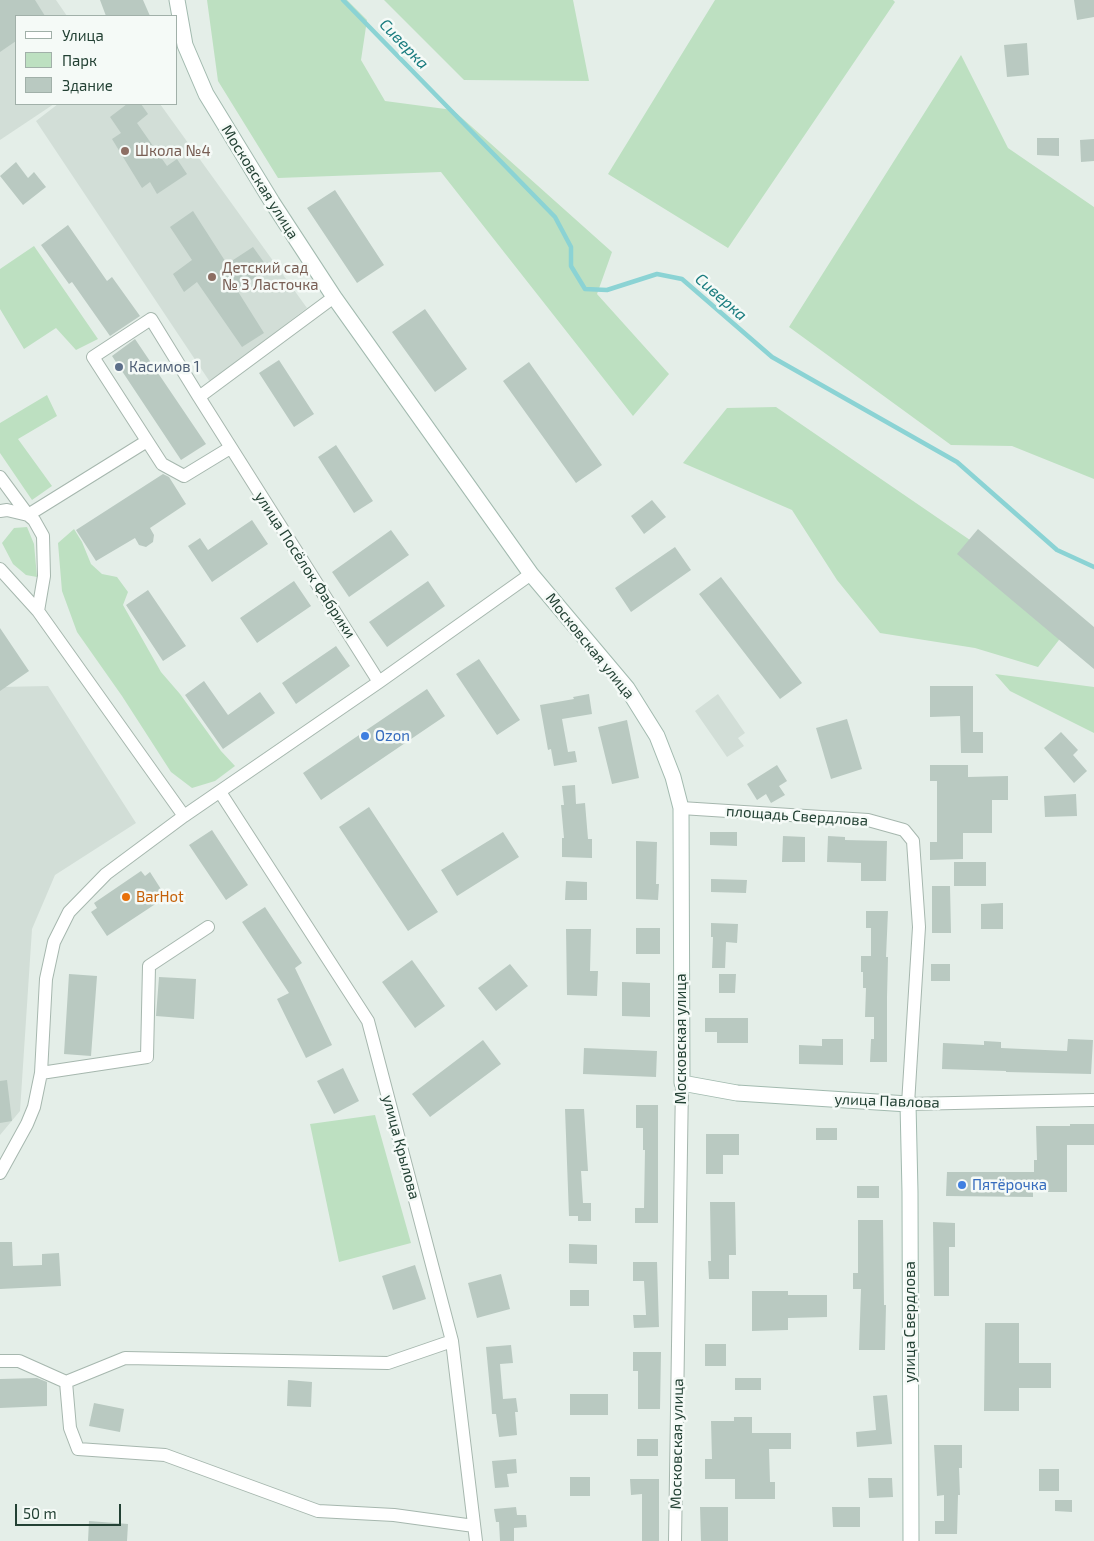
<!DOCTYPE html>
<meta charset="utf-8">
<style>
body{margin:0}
#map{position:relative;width:1094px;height:1541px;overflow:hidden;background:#e4eee8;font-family:"Exo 2",sans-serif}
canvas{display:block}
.legend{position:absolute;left:15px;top:15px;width:162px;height:90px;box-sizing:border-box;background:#f5faf7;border:1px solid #a1b0a9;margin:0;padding:6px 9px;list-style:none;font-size:15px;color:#234134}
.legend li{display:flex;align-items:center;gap:10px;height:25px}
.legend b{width:25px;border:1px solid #a1b0a9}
.scale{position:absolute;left:15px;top:1504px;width:106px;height:22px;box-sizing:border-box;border:2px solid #234134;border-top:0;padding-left:6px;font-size:15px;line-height:18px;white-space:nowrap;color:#234134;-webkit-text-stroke:4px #f5faf7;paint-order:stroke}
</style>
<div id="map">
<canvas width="1094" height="1541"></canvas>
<ul class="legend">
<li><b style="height:6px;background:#fff"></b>Улица</li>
<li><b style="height:14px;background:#bde0c1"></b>Парк</li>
<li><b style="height:14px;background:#b9c9c1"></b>Здание</li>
</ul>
<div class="scale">50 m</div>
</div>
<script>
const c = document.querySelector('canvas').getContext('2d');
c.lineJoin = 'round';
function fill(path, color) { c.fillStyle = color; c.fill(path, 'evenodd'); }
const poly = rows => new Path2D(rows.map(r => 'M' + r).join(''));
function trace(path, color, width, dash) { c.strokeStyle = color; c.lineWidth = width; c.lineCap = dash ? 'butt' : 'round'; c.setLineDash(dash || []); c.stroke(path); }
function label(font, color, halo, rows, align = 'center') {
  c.font = font + ' "Exo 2",sans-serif'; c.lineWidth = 5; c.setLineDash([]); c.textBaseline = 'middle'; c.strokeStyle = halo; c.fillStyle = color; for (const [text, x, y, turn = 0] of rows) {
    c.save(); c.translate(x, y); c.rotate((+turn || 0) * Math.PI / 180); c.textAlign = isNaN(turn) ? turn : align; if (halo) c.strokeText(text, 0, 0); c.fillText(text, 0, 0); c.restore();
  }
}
fill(poly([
 [0,0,56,0,67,16,16,16,16,104,54,104,0,140],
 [58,104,160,104,307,308,210,382,36,121],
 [48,686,136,823,55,875,32,929,20,1111,0,1135,0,687],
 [718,694,745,733,738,738,744,746,727,757,695,711]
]), '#d2ded7');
fill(poly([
 [207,0,347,0,367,20,361,60,385,101,453,110,612,252,597,294,669,374,633,416,441,172,278,178,218,81],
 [384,0,573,0,589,81,464,80],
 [715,0,893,0,895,2,728,248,608,174],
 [961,55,1008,148,1094,207,1094,479,1012,446,951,445,789,327],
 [34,246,98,339,76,350,56,328,24,349,0,309,0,269],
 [47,395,57,416,18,439,52,486,32,500,0,453,0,423],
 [776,407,1021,575,1062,636,1038,667,975,648,880,633,837,580,792,510,683,463,727,408],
 [27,527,34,544,37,577,26,575,13,564,2,543,14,528],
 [74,529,82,542,91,564,102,574,117,577,128,592,123,605,161,672,180,694,221,751,235,766,215,781,192,788,171,772,122,696,77,632,62,591,58,543],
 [995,674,1094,687,1094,733,1010,691],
 [375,1115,411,1243,339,1262,310,1124]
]), '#bde0c1');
trace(poly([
 [343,0,555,217,571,247,571,266,585,289,607,290,657,274,682,279,772,357,957,462,1057,550,1094,567]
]), '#8bd3d4', 4.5);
fill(poly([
 [0,0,35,0,45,16,16,16,16,41,0,52],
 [100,0,143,0,150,16,106,16],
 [1074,0,1094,0,1094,17,1077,20],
 [1027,43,1029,75,1007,77,1004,45],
 [127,104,141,104,148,114,137,123,167,166,177,159,187,174,157,194,150,182,142,188,112,139,121,133,110,117],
 [1037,138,1059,138,1059,156,1037,155],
 [1094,139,1094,161,1081,162,1080,140],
 [16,162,28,178,34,172,46,187,23,205,0,176],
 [335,190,384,265,357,283,307,208],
 [193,211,227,264,253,247,268,268,237,290,264,333,242,347,197,282,184,292,173,274,192,260,170,227],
 [68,225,107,281,112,277,140,316,110,336,72,282,69,284,41,245],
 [425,309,467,369,435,392,392,332],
 [135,339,206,444,181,460,112,356],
 [279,360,314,414,294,427,259,373],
 [529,362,602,465,576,483,503,381],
 [336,445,373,501,354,513,318,457],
 [163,474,169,477,186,504,150,528,154,535,153,542,146,547,139,545,135,538,96,561,76,530],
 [652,500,666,517,644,534,631,516],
 [252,520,268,544,212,582,188,546,200,538,208,550],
 [978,529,1094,627,1094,669,957,554],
 [391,530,409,555,349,597,332,572],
 [675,547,691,570,631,612,615,588],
 [721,577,802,683,780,699,699,594],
 [294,581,311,606,257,643,240,618],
 [428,581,445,606,387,647,369,622],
 [148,590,186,646,163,661,126,605],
 [0,628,29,671,0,691],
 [336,646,350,666,296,704,282,683],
 [479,659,520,720,497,735,456,674],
 [204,681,228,715,260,692,275,713,223,749,185,695],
 [930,686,973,686,973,732,983,732,983,753,961,753,960,716,930,717],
 [427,689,445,716,321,800,303,773],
 [589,694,592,714,562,719,568,752,575,751,577,762,554,766,551,749,548,750,540,705,574,699,573,697],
 [847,719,862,769,831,779,816,728],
 [627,720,639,778,612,784,598,727],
 [1061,732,1078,750,1073,755,1087,771,1074,783,1044,748],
 [777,765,787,781,779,786,785,795,771,803,766,794,757,800,747,784],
 [930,765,968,765,968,777,1008,776,1008,800,992,800,992,833,963,833,963,859,930,860,930,842,937,842,937,781,930,781],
 [575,785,576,804,585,803,588,839,592,839,592,858,562,857,562,838,564,838,561,805,564,805,562,786],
 [1076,794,1077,816,1045,817,1044,796],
 [369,807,438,912,408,931,339,827],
 [212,830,248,885,226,900,189,845],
 [503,832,519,857,457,896,441,870],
 [710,832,737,832,737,846,710,845],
 [783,836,805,837,805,862,782,862],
 [828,836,845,837,845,840,887,841,886,881,861,881,861,863,827,862],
 [636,841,657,842,656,884,659,884,658,900,636,899],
 [954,862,986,862,986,886,954,886],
 [141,871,145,876,150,872,166,897,107,936,91,912,97,908,94,903],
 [711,879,747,880,746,893,711,892],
 [566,881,587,882,587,900,565,900],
 [932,886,950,886,951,933,932,933],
 [1003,903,1003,929,981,929,981,904],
 [265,907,302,963,295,968,332,1045,306,1058,277,999,289,993,242,922],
 [866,911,888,911,886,957,888,957,887,997,887,1062,870,1062,871,1039,874,1039,874,1017,865,1017,866,988,863,988,863,972,861,972,861,956,871,956,871,928,866,928],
 [711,923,738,924,737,943,726,942,725,968,712,968,713,937,711,937],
 [636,928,660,928,660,954,636,954],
 [566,929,591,929,590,971,598,971,597,996,567,995],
 [412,960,445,1006,415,1028,382,982],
 [510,964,528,986,496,1011,478,988],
 [931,964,950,964,950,981,931,981],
 [69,974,97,976,91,1056,64,1054],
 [719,974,736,974,735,993,719,993],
 [159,977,196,979,194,1019,156,1016],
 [622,982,650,983,650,1017,622,1016],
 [705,1018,748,1018,748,1043,717,1043,717,1032,705,1032],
 [822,1039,843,1039,843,1065,799,1064,799,1045,822,1046],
 [1068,1039,1093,1040,1091,1074,1006,1072,1006,1071,942,1069,943,1043,984,1045,984,1041,1001,1042,1001,1048,1067,1051],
 [483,1040,501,1064,430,1117,412,1094],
 [584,1048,657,1051,656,1077,583,1074],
 [343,1068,359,1101,334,1114,317,1081],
 [7,1080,12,1121,0,1123,0,1081],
 [636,1105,658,1105,658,1223,635,1223,635,1208,644,1208,645,1150,643,1150,643,1128,636,1128],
 [565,1109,584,1109,588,1171,581,1171,583,1203,591,1203,591,1221,578,1221,578,1216,569,1216],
 [1070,1124,1094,1124,1094,1145,1067,1145,1067,1192,1033,1192,1033,1197,946,1196,947,1172,1034,1172,1034,1160,1037,1160,1036,1126,1070,1126],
 [816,1128,837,1128,837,1140,816,1140],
 [706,1134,739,1134,739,1155,723,1155,723,1174,706,1174],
 [857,1186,879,1186,879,1198,857,1198],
 [710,1202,735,1202,736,1255,729,1255,729,1279,709,1279,708,1261,711,1261],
 [858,1220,883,1220,884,1305,886,1305,885,1350,859,1350,861,1289,853,1289,853,1273,858,1273],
 [933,1222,955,1223,955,1247,949,1247,949,1296,934,1296],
 [0,1242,12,1242,13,1266,42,1265,42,1254,59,1253,61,1286,0,1289],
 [569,1244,597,1245,597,1264,569,1263],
 [633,1262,657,1262,659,1327,634,1328,633,1315,646,1315,644,1281,633,1281],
 [415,1265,426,1299,393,1310,382,1276],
 [501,1274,510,1309,477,1318,468,1283],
 [570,1290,589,1290,589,1306,570,1306],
 [752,1291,788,1291,788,1295,827,1295,827,1317,788,1318,788,1330,752,1331],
 [985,1323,1019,1323,1019,1363,1051,1363,1051,1388,1019,1388,1019,1411,984,1411],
 [705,1344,726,1344,726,1366,705,1366],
 [511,1345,513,1363,500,1364,503,1399,516,1398,518,1412,515,1412,517,1435,499,1437,496,1414,492,1414,491,1400,486,1347],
 [633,1352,661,1352,660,1409,638,1409,638,1371,633,1371],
 [37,1378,47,1382,47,1406,0,1408,0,1379],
 [735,1378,761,1378,761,1390,735,1390],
 [288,1380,312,1382,311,1407,287,1406],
 [570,1394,608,1394,608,1415,570,1415],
 [887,1395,892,1444,857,1447,856,1432,876,1430,873,1396],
 [94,1403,124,1409,120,1432,89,1426],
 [734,1417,752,1417,752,1433,791,1433,791,1449,769,1449,770,1482,775,1482,775,1499,735,1499,735,1479,705,1479,705,1459,712,1459,711,1421,734,1421],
 [637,1439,658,1439,658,1456,637,1456],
 [934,1445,962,1445,962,1468,959,1468,960,1495,958,1495,957,1534,935,1534,935,1521,944,1521,944,1495,937,1496],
 [516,1459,517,1473,507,1474,509,1487,495,1488,492,1461],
 [1039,1469,1059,1469,1059,1491,1039,1491],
 [570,1477,590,1477,590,1496,570,1496],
 [868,1478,892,1478,893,1497,869,1498],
 [630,1479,659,1479,659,1541,642,1541,642,1494,631,1495],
 [1055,1500,1072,1500,1072,1512,1055,1511],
 [516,1507,517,1515,526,1515,527,1527,514,1528,514,1541,500,1541,499,1522,496,1522,494,1509],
 [700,1507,728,1507,728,1541,701,1541],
 [832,1507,860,1507,860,1527,833,1527],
 [89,1521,128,1524,127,1541,88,1541]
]), '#b9c9c1');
const street = poly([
 [334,297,199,397,379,682],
 [199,397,151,319,93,357,162,464,184,476,230,448],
 [0,477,28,515,147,441],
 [0,511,7,510,28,515,34,520,43,536,44,576,38,611],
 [0,569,38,611,184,816],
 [220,792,368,1021,452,1341,476,1541],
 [681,808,868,820,904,830,913,841,919,927,908,1104,1094,1100],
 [41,1073,147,1057,149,966,208,927],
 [0,1173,27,1124,34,1107,41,1073,46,979,54,942,69,912,106,874,184,816,379,682,531,574],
 [452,1341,388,1363,125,1358,66,1382,70,1428,78,1449,165,1455,318,1511,394,1515,474,1526],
 [0,1361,19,1361,66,1382],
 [675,1541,682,1083]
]);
const secondary = poly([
 [177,0,185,45,206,94,272,202,334,297,531,574,627,688,657,736,673,777,681,808,682,1083,737,1093,908,1104,910,1192,911,1541]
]);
trace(street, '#a6b7ae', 14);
trace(secondary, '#a2baaf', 17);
trace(street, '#fff', 12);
trace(secondary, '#fff', 15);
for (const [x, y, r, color] of [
 [125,151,5,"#8d6e63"],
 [212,277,5,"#8d6e63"],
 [119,367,5,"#5c6f8a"],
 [365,736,5,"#3f7fe0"],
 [126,897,5,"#e8710a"],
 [962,1185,5,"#3f7fe0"]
]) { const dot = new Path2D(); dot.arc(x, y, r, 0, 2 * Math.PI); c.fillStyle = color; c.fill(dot); trace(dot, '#f5faf7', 2); }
label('15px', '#785e54', '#f5faf7', [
 ["Школа №4",135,151],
 ["Детский сад",222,268],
 ["№ 3 Ласточка",222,285]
], 'left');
label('15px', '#234134', '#f5faf7', [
 ["Московская улица",260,182,58],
 ["улица Посёлок Фабрики",305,565,57],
 ["Московская улица",590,646,51],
 ["площадь Свердлова",797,816,4],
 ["Московская улица",681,1039,-90],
 ["улица Павлова",887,1101,2],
 ["улица Крылова",401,1147,75],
 ["улица Свердлова",910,1322,-90],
 ["Московская улица",677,1444,-89]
]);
label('15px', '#4e5e75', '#f5faf7', [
 ["Касимов 1",129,367]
], 'left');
label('15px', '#366cbe', '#f5faf7', [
 ["Ozon",375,736],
 ["Пятёрочка",972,1185]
], 'left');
label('15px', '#c56008', '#f5faf7', [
 ["BarHot",136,897]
], 'left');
label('italic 16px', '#1a7c7f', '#f5faf7', [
 ["Сиверка",404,44,46],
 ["Сиверка",721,297,41]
]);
</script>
